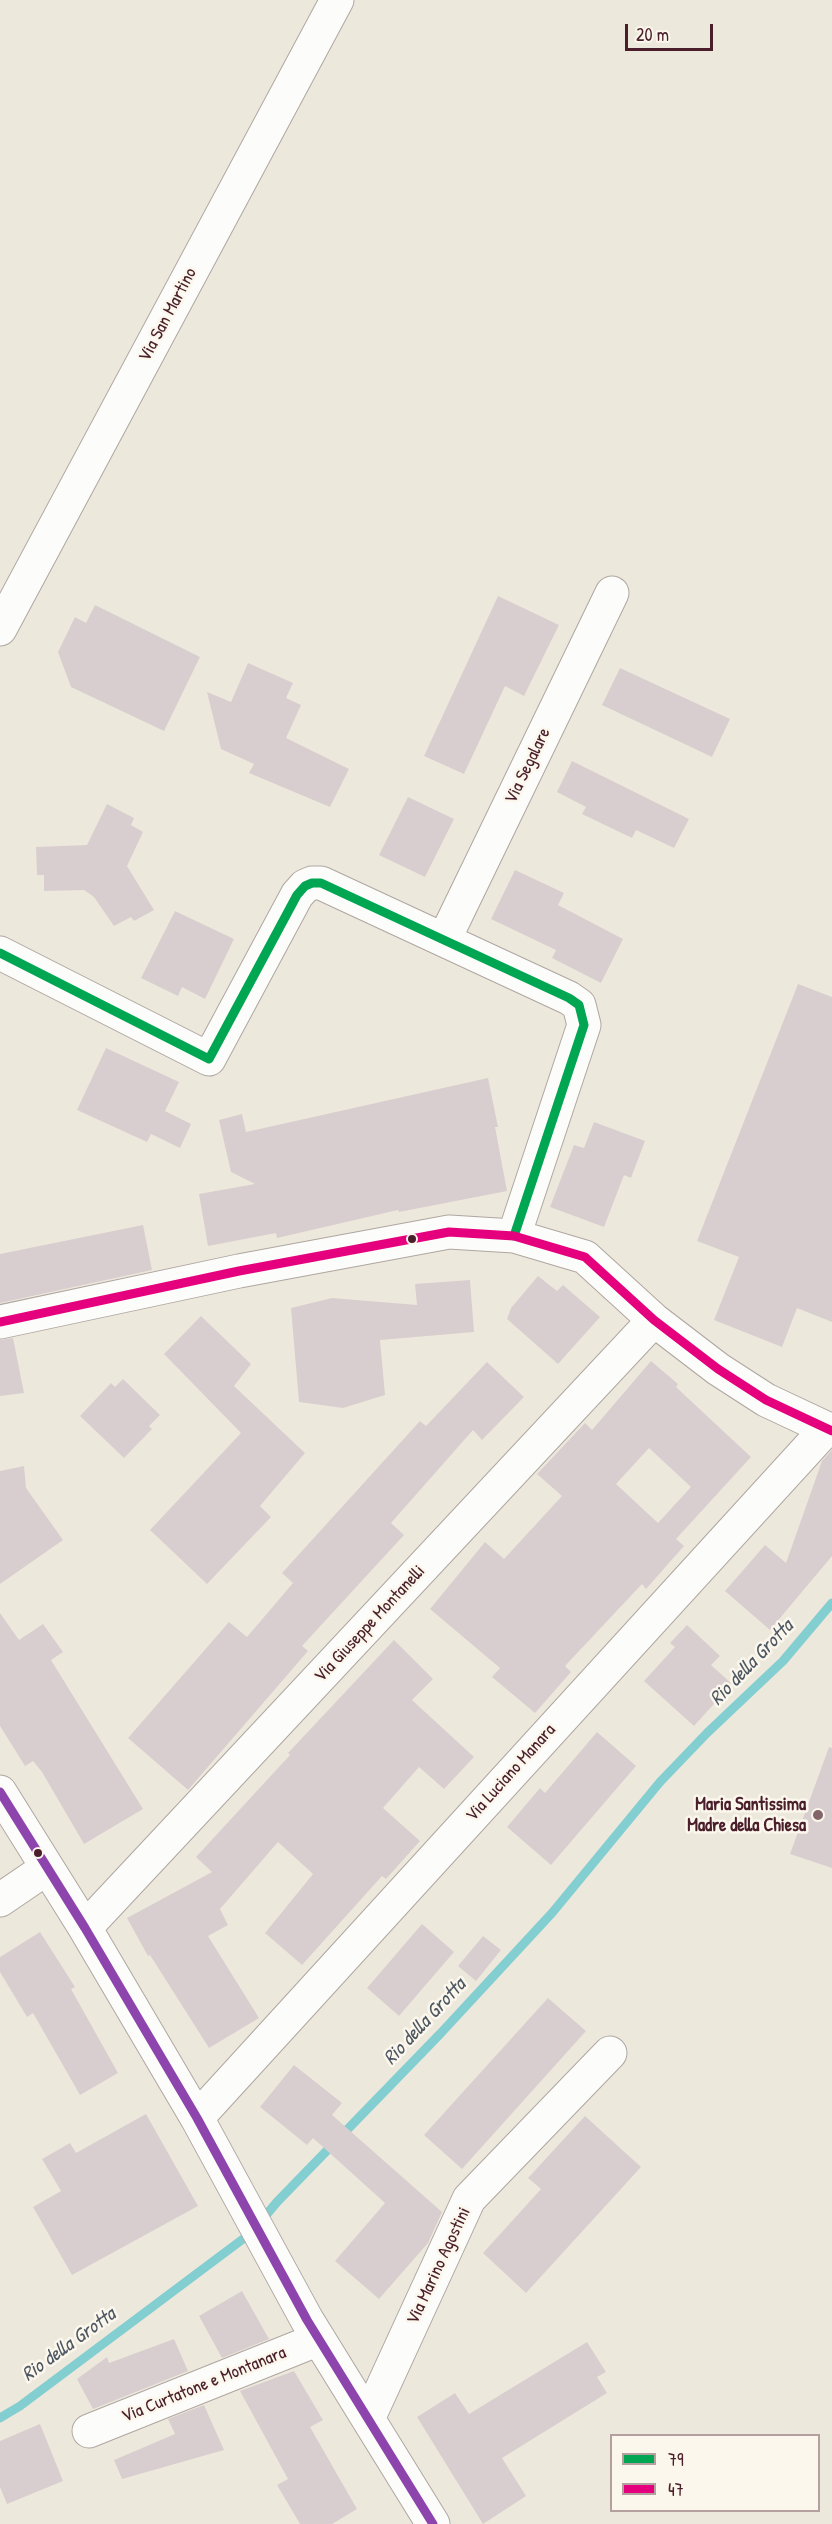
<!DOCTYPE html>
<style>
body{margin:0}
#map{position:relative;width:832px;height:2524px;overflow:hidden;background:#ede8dc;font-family:"Patrick Hand",sans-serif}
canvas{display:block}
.legend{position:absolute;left:610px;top:2434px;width:210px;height:78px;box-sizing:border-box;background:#fbf7ec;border:2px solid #b4a19f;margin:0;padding:8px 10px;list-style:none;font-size:18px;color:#4a1f2b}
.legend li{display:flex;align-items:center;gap:12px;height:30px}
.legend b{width:30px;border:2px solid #b4a19f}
.scale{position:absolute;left:625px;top:24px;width:88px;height:27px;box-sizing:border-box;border:3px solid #4a1f2b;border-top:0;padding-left:8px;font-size:18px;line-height:21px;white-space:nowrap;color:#4a1f2b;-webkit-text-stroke:4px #fbf7ec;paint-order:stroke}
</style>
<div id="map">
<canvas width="832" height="2524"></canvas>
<ul class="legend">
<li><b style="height:8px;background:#00a651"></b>79</li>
<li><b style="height:8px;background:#e5007d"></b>47</li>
</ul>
<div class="scale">20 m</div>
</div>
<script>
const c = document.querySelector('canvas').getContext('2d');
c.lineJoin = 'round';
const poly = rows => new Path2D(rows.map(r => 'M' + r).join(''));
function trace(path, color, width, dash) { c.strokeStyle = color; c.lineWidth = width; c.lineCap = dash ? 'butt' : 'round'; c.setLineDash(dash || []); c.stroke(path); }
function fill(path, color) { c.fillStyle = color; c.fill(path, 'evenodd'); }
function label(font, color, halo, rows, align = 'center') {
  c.font = font + ' "Patrick Hand",sans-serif'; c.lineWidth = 5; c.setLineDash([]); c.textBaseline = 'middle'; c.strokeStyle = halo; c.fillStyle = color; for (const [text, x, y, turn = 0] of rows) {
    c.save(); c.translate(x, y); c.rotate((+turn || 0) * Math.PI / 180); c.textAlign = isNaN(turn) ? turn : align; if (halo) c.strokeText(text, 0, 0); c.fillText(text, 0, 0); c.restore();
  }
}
trace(poly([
 [0,2418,20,2406,251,2233,277,2202,440,2034,552,1913,660,1782,707,1733,783,1661,832,1603]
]), '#83ced0', 9);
fill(poly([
 [498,596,559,625,524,696,505,686,464,774,424,756],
 [95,605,200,657,164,731,71,687,58,652,75,617,86,623],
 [248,663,293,683,286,698,301,705,286,738,349,769,330,807,249,773,254,764,221,749,207,692,231,702],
 [620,668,730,719,712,757,602,705],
 [572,761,689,819,674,848,636,830,632,838,582,814,586,807,557,792],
 [408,797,454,819,425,877,379,855],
 [107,804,134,818,131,825,143,832,127,866,154,910,134,921,131,917,114,926,94,897,84,890,44,891,44,875,37,875,36,847,87,845],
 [515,870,564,893,558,905,623,939,601,983,552,958,556,950,491,919],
 [175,911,234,939,205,999,182,987,178,996,141,978],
 [798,984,832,997,832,1322,797,1308,782,1347,714,1320,739,1257,697,1241],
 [106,1048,179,1082,165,1111,191,1124,180,1148,151,1134,147,1142,77,1110],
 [488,1078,498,1127,495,1127,507,1191,399,1212,398,1210,277,1238,276,1233,208,1246,199,1194,255,1184,231,1172,219,1120,242,1114,246,1132],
 [594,1122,645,1141,631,1178,624,1175,604,1227,550,1207,574,1145,584,1148],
 [143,1225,152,1270,0,1303,0,1254],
 [538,1276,557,1291,563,1285,600,1317,558,1364,507,1319,511,1308],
 [470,1280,474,1332,380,1340,385,1395,343,1408,299,1402,291,1308,332,1298,417,1305,415,1284],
 [201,1316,251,1364,234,1386,305,1453,260,1506,271,1517,207,1584,150,1530,241,1433,164,1354],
 [13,1338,24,1393,0,1396,0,1340],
 [651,1361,678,1384,676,1387,751,1457,676,1539,684,1546,646,1589,642,1584,565,1666,571,1672,535,1713,492,1677,500,1668,430,1609,485,1542,504,1559,562,1496,537,1474,585,1423,592,1430],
 [649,1448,691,1487,658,1523,616,1484],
 [487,1362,524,1397,482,1440,473,1430,391,1523,404,1535,302,1646,308,1651,188,1790,128,1738,229,1622,247,1637,293,1583,282,1573,420,1421,426,1426],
 [123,1379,160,1415,149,1426,152,1429,124,1458,80,1416,111,1383,115,1387],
 [832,1450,832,1556,770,1630,725,1591,765,1545,786,1563,822,1461],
 [24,1466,26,1488,63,1540,0,1584,0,1471],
 [0,1613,19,1640,43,1624,63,1652,51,1660,143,1809,84,1844,42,1772,33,1761,25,1766,0,1726],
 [687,1625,720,1656,711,1665,732,1684,694,1726,644,1681,675,1647,670,1643],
 [394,1640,433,1679,412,1700,474,1757,444,1789,419,1767,383,1808,420,1841,386,1879,382,1876,302,1965,265,1933,313,1874,278,1842,220,1909,228,1925,208,1936,259,2018,209,2048,150,1955,148,1956,127,1918,212,1872,196,1857,290,1755,288,1753],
 [597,1732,636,1766,551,1865,507,1827,540,1788,545,1793],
 [829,1747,832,1748,832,1868,790,1854],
 [422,1924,454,1952,399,2016,367,1988],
 [40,1932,75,1987,71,1989,118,2073,80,2095,33,2013,27,2017,0,1972,0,1957],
 [483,1936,501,1950,476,1981,458,1966],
 [548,1998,586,2031,462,2169,424,2135],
 [294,2065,342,2103,332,2115,442,2212,428,2243,379,2299,335,2261,385,2203,313,2138,307,2145,260,2107],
 [146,2114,198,2206,72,2275,33,2207,61,2191,42,2159,70,2143,76,2153],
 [585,2116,641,2167,526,2293,483,2253,541,2189,528,2178],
 [242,2291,269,2339,222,2358,199,2316],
 [174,2339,188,2371,93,2409,77,2379,107,2357,109,2363],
 [587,2342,606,2372,597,2377,607,2393,502,2458,526,2496,483,2524,417,2417,455,2393,469,2414],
 [294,2371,323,2420,310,2427,357,2509,332,2524,300,2524,277,2485,288,2479,240,2391],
 [204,2405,224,2450,122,2479,114,2460,175,2434,168,2419],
 [40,2424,63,2481,7,2504,0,2487,0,2441]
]), '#d9cecf');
const minor = poly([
 [0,629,337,0],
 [444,940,612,593],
 [0,953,209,1059,297,895,305,886,312,883,321,883,569,998,579,1005,584,1025,514,1236],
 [0,1322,239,1271,449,1232,514,1236,585,1257,654,1320,718,1369,766,1400,832,1431],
 [0,1792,85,1928,197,2118,307,2320,433,2524],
 [0,1900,47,1868],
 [85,1928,654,1320],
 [197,2118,826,1429],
 [368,2419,469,2199,610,2053],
 [89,2431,319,2339]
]);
trace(minor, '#afa6a1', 35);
trace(minor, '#fcfcfa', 33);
trace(poly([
 [0,953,209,1059,297,895,305,886,312,883,321,883,569,998,579,1005,584,1025,514,1236]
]), '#00a651', 9);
trace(poly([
 [0,1322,239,1271,449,1232,514,1236,585,1257,654,1320,718,1369,766,1400,832,1431]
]), '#e5007d', 9);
trace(poly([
 [0,1792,85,1928,197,2118,307,2320,433,2524]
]), '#8e44ad', 9);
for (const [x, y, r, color] of [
 [412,1239,5,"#4a1f2b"],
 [818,1815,6,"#836569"],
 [38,1853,5,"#4a1f2b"]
]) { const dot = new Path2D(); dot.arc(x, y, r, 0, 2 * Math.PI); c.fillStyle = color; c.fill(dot); trace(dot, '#fbf7ec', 2); }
label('18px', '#4a1f2b', '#fbf7ec', [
 ["Via San Martino",168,315,-62],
 ["Via Segalare",528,766,-64],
 ["Via Giuseppe Montanelli",370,1624,-47],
 ["Via Luciano Manara",511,1773,-48],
 ["Via Marino Agostini",439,2266,-65],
 ["Via Curtatone e Montanara",204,2385,-22]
]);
label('bold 18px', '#4a1f2b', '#fbf7ec', [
 ["Maria Santissima",806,1805],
 ["Madre della Chiesa",806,1826]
], 'right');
label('italic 20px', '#4e5863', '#fbf7ec', [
 ["Rio della Grotta",752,1663,-46],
 ["Rio della Grotta",425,2022,-47],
 ["Rio della Grotta",69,2345,-36]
]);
</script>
